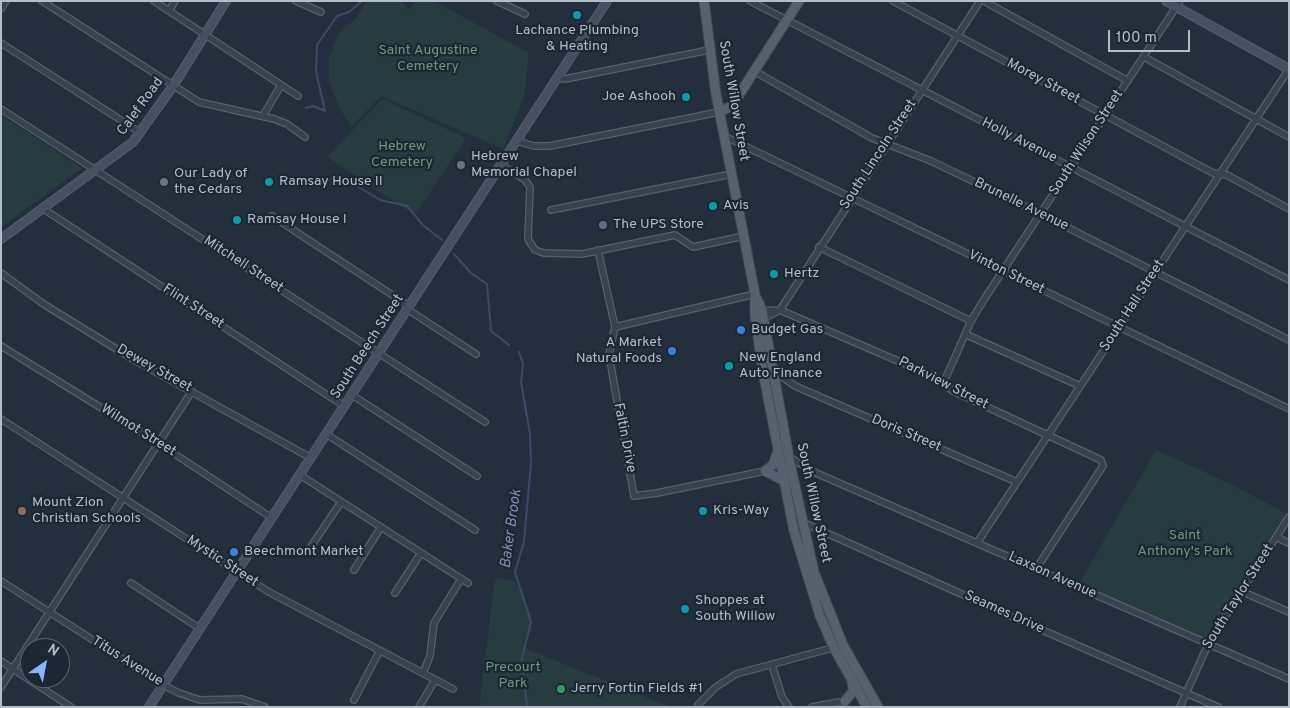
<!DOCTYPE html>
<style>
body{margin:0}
#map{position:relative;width:1290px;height:708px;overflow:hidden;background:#242f3e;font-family:Overpass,sans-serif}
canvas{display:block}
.frame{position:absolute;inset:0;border:2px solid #b4bcc9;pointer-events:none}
.north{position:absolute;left:20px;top:638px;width:50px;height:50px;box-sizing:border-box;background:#1d2633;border:1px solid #59626f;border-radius:50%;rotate:33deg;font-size:14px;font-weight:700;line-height:20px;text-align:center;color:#b4bcc9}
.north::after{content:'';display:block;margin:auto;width:18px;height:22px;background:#8ab4f8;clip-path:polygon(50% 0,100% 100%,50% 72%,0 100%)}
.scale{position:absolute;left:1108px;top:30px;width:82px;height:22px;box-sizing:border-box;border:2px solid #b4bcc9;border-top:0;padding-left:6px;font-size:15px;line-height:18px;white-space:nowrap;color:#b4bcc9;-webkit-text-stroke:4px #1d2633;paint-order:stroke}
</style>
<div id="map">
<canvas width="1290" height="708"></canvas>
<div class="frame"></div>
<div class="north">N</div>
<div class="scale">100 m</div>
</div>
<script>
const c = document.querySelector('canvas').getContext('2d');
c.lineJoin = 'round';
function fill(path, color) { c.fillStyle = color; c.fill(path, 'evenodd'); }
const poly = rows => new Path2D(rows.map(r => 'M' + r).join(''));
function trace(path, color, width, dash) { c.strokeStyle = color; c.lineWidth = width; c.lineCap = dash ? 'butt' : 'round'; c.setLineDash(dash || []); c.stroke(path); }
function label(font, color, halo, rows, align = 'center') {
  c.font = font + ' Overpass,sans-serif'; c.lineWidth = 4.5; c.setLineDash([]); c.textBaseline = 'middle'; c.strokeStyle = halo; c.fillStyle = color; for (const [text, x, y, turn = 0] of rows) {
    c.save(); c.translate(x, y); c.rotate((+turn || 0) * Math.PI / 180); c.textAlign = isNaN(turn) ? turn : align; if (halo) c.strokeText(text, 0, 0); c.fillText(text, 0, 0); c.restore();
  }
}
fill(poly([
 [367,1,402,1,408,10,417,1,434,1,529,53,524,97,503,149,381,96,351,127,343,114,329,83,329,59,338,34,356,18],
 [382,99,466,138,415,215,327,157],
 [1,115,82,168,1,227],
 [1156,450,1233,485,1289,515,1208,644,1077,587],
 [495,578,516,582,529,610,531,630,524,648,671,707,479,707]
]), '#263c3f');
trace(poly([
 [306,108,313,106,325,111,316,72,317,45,337,16,349,12,362,1],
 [321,178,345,179,380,200,407,206,423,225,442,240],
 [454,254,471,273,487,284,491,331,509,345],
 [519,352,523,364,521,382,530,434,531,463,524,542,515,572,531,622,522,658,527,707]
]), '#394c67', 2);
const street = poly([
 [42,1,199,102,274,119,287,124,305,137],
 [154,1,298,96],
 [296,1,321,12],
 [497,1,525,14],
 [750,1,1289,280],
 [893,1,1213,173,1227,175,1289,209],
 [984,1,1128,81],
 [1,9,6,1],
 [169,11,175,1],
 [1,43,141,133],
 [1144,57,1289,137],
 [754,71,872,138,931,161,1041,214,1289,340],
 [557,78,565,79,709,50],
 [1,109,485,422],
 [263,116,281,85],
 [724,136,1289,409],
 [517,141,534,146,550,146,719,112],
 [502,165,525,180,530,187,528,239,535,250,544,253,582,254,675,235,693,247,744,236],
 [42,208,344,406],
 [551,210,732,174],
 [272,216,409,306],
 [819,247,971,321],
 [598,250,615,327,609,355,634,496,657,493,765,471],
 [1,273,45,305,136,361,311,458],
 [407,309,476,354],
 [760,311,780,310,935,377,953,391,1101,460,1103,466,1036,569],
 [761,320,780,310,980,1],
 [615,327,755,294],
 [965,334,1080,386],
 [1,346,158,443,272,518],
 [774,371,795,386,1017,482],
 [943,384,971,321,983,301,1180,1],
 [352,395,477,476],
 [1,419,269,592,453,689],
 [326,434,475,530],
 [789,457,816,473,1289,679],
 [300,475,468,583],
 [791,517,1008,615,1218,707],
 [1276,537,1289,543],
 [977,543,1289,69],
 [308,551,341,502],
 [354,570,381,527],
 [1,581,163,685,179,693,200,700,242,699,265,707],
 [131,583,199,628],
 [1241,591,1289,612],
 [395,593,421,553],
 [1,661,71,707],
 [772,665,782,697,789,707],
 [423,673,430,656,434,623,461,579],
 [1,687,192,391],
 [354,700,379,652],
 [698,705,716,687,736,674,836,647],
 [419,707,435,680],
 [812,707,845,701],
 [1180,707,1210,640,1289,517]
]);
const secondary = poly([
 [1166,1,1289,69],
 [1,239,133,142,173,86,226,1],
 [149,707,607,1]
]);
const primary = poly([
 [704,1,716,94,755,294,755,316,763,372,794,531,820,616,834,648,867,707],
 [719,112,732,106,799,1],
 [757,299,762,310,791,468,814,572,843,645,878,707],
 [778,451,773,465,765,471,784,481],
 [845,701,854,690,852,683]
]);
trace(street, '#565f6c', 8);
trace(secondary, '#565f6c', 10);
trace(primary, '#414a57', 11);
trace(street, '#38414e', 5.5);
trace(secondary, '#465061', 8);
trace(primary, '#56606e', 9);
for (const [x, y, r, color] of [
 [577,15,5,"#0f9aa8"],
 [686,97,5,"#0f9aa8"],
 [461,165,5,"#6b7280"],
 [164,182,5,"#6b7280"],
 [269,182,5,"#0f9aa8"],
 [713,206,5,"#0f9aa8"],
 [237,220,5,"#0f9aa8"],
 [603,225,5,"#5c6f8a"],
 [774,274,5,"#0f9aa8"],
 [741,330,5,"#3f7fe0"],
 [672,351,5,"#3f7fe0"],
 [729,366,5,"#0f9aa8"],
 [22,511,5,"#8d6e63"],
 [703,511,5,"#0f9aa8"],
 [234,552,5,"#3f7fe0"],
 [685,609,5,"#0f9aa8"],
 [561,689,5,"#2e9e5b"]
]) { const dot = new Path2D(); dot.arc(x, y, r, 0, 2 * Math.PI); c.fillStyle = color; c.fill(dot); trace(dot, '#1d2633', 2); }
label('14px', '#b4bcc9', '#1d2633', [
 ["Lachance Plumbing",577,31,"center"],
 ["& Heating",577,47,"center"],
 ["Joe Ashooh",676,97,"right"],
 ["Hebrew",471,157],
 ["Memorial Chapel",471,173],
 ["Our Lady of",174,174],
 ["the Cedars",174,190],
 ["Ramsay House II",279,182],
 ["Avis",723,206],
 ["Ramsay House I",247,220],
 ["The UPS Store",613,225],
 ["Hertz",784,274],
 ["Budget Gas",751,330],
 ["A Market",662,343,"right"],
 ["Natural Foods",662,359,"right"],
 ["New England",739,358],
 ["Auto Finance",739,374],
 ["Mount Zion",32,503],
 ["Christian Schools",32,519],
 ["Kris-Way",713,511],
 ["Beechmont Market",244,552],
 ["Shoppes at",695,601],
 ["South Willow",695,617],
 ["Jerry Fortin Fields #1",571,689]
], 'left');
label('14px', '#6b9a76', '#1d2633', [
 ["Saint Augustine",428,51],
 ["Cemetery",428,67],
 ["Hebrew",402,147],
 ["Cemetery",402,163],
 ["Saint",1185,536],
 ["Anthony's Park",1185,552],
 ["Precourt",513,668],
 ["Park",513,684]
]);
label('14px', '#b4bcc9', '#1d2633', [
 ["Morey Street",1043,82,28],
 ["South Willow Street",733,101,80],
 ["Calef Road",141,107,-54],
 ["Holly Avenue",1019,141,27],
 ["South Wilson Street",1087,143,-57],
 ["South Lincoln Street",879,155,-57],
 ["Brunelle Avenue",1021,205,26],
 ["Mitchell Street",243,265,33],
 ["Vinton Street",1006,273,26],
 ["South Hall Street",1133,306,-57],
 ["Flint Street",193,307,33],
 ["South Beech Street",368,347,-57],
 ["Dewey Street",154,369,29],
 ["Parkview Street",943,384,27],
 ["Wilmot Street",138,431,32],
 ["Doris Street",906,434,23],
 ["Faltin Drive",624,438,79],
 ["South Willow Street",813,503,78],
 ["Mystic Street",222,562,33],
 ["Laxson Avenue",1052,576,24],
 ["South Taylor Street",1239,597,-58],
 ["Seames Drive",1004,613,24],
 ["Titus Avenue",127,662,32]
]);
label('italic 15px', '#7c92b1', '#1d2633', [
 ["Baker Brook",512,529,-82]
]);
</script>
